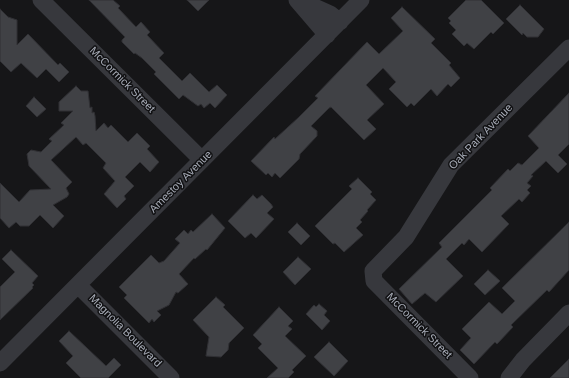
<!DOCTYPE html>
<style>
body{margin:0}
canvas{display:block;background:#161618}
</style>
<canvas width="569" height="378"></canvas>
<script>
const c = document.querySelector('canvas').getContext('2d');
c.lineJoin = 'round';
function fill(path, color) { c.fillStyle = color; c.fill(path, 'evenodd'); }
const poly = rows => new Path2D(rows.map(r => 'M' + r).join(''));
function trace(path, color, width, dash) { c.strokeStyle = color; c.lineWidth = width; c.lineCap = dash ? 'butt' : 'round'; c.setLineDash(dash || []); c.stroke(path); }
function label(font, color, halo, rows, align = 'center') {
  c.font = font + ' Helvetica,sans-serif'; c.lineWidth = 3; c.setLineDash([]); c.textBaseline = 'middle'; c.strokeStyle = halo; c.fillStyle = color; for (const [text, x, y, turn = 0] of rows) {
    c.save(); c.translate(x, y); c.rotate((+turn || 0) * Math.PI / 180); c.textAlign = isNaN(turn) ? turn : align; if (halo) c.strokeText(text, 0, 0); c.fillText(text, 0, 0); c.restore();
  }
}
const building = poly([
 [89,0,113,0,120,6,118,8,136,27,141,22,150,32,147,35,164,53,159,58,182,81,190,73,209,92,217,85,227,95,215,108,210,103,204,108,201,104,198,106,183,95,179,99,154,74,156,72,142,58,135,53,134,54,122,42,122,40,125,37,89,0],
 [187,0,209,0,198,11,187,0],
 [466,0,481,0,504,23,493,34,491,32,474,49,467,43,464,46,452,34,456,30,449,23,451,21,448,18,466,0],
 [520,5,544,29,538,37,527,37,523,33,522,35,506,19,520,5],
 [402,7,435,39,431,43,451,63,449,65,460,78,451,87,448,84,437,96,431,89,414,106,411,103,407,107,389,89,396,82,383,68,366,85,384,104,367,120,376,129,364,140,331,107,329,108,311,126,317,131,317,136,300,154,299,159,280,178,275,173,272,177,268,173,266,175,251,161,274,137,275,139,299,117,318,98,315,96,367,42,379,54,403,31,391,18,402,7],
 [0,9,8,17,17,20,17,45,28,34,58,65,60,63,69,72,59,82,46,69,37,78,21,63,11,72,0,61,0,9],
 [76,86,81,91,88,91,90,108,92,107,92,113,94,112,95,116,96,131,104,123,108,128,111,125,128,142,137,133,150,146,147,149,159,162,150,172,140,162,125,177,134,186,124,196,126,199,117,208,104,194,115,181,103,168,106,163,86,143,83,145,76,137,51,160,72,182,66,188,69,194,67,197,53,205,64,216,53,228,40,215,29,226,20,226,16,222,9,228,0,218,0,183,19,202,30,190,51,189,29,166,27,154,31,150,41,152,52,141,49,139,64,125,61,123,73,111,59,111,59,102,76,86],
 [569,93,569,144,558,155,567,164,558,173,546,161,531,175,533,176,527,183,531,186,527,190,530,193,522,202,519,199,501,216,509,224,482,252,469,239,464,245,462,243,446,259,463,276,436,302,425,293,412,304,399,289,442,247,439,243,492,190,490,188,508,169,510,171,518,163,522,165,539,148,528,136,569,93],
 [34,97,46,109,37,117,26,106,34,97],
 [358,178,372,192,370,194,376,200,367,210,368,211,360,220,362,222,356,228,363,235,344,252,335,243,333,244,315,226,352,189,349,186,358,178],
 [253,195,257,199,262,195,271,204,273,207,267,213,274,219,256,238,251,233,245,238,228,221,253,195],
 [212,214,225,228,207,250,206,249,195,259,194,258,179,274,188,284,178,293,176,292,169,305,157,311,161,315,154,322,152,319,149,323,124,298,127,295,119,287,151,255,159,263,164,261,180,243,175,239,184,230,188,234,191,230,193,232,212,214],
 [569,222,569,270,549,292,547,290,511,325,513,327,497,344,495,342,474,364,460,350,471,338,462,329,489,302,502,314,515,301,502,288,569,222],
 [297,223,310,236,301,245,288,232,297,223],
 [11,250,38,276,32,283,34,285,32,287,33,288,0,320,0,287,15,272,2,259,11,250],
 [298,257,311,269,295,285,283,272,298,257],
 [488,270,500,281,485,295,474,284,488,270],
 [216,297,225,305,223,307,244,328,229,343,228,350,221,357,206,356,209,337,193,320,216,297],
 [319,304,327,311,324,315,330,321,322,330,306,314,314,305,316,307,319,304],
 [279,307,293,321,288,326,292,329,285,336,306,356,292,370,294,372,288,378,267,378,278,368,258,348,262,344,253,335,279,307],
 [69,331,106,366,114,358,121,365,108,378,81,378,66,363,73,356,59,341,69,331],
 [329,342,348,361,334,376,314,357,329,342],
 [569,359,569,378,550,378,569,359]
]);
fill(building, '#404145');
trace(building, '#303034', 1);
trace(poly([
 [41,0,202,160],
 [297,0,327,35],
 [299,0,330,14,340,22],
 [78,285,171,378],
 [0,363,361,0],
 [470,378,374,281,373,271,406,237,451,165,569,48],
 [509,378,523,360,569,313]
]), '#37383d', 17);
label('11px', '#a8adb8', '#111113', [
 ["McCormick Street",122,80,45],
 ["Oak Park Avenue",481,137,-46],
 ["Amestoy Avenue",181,182,-45],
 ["McCormick Street",419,326,45],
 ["Magnolia Boulevard",125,331,45]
]);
</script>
